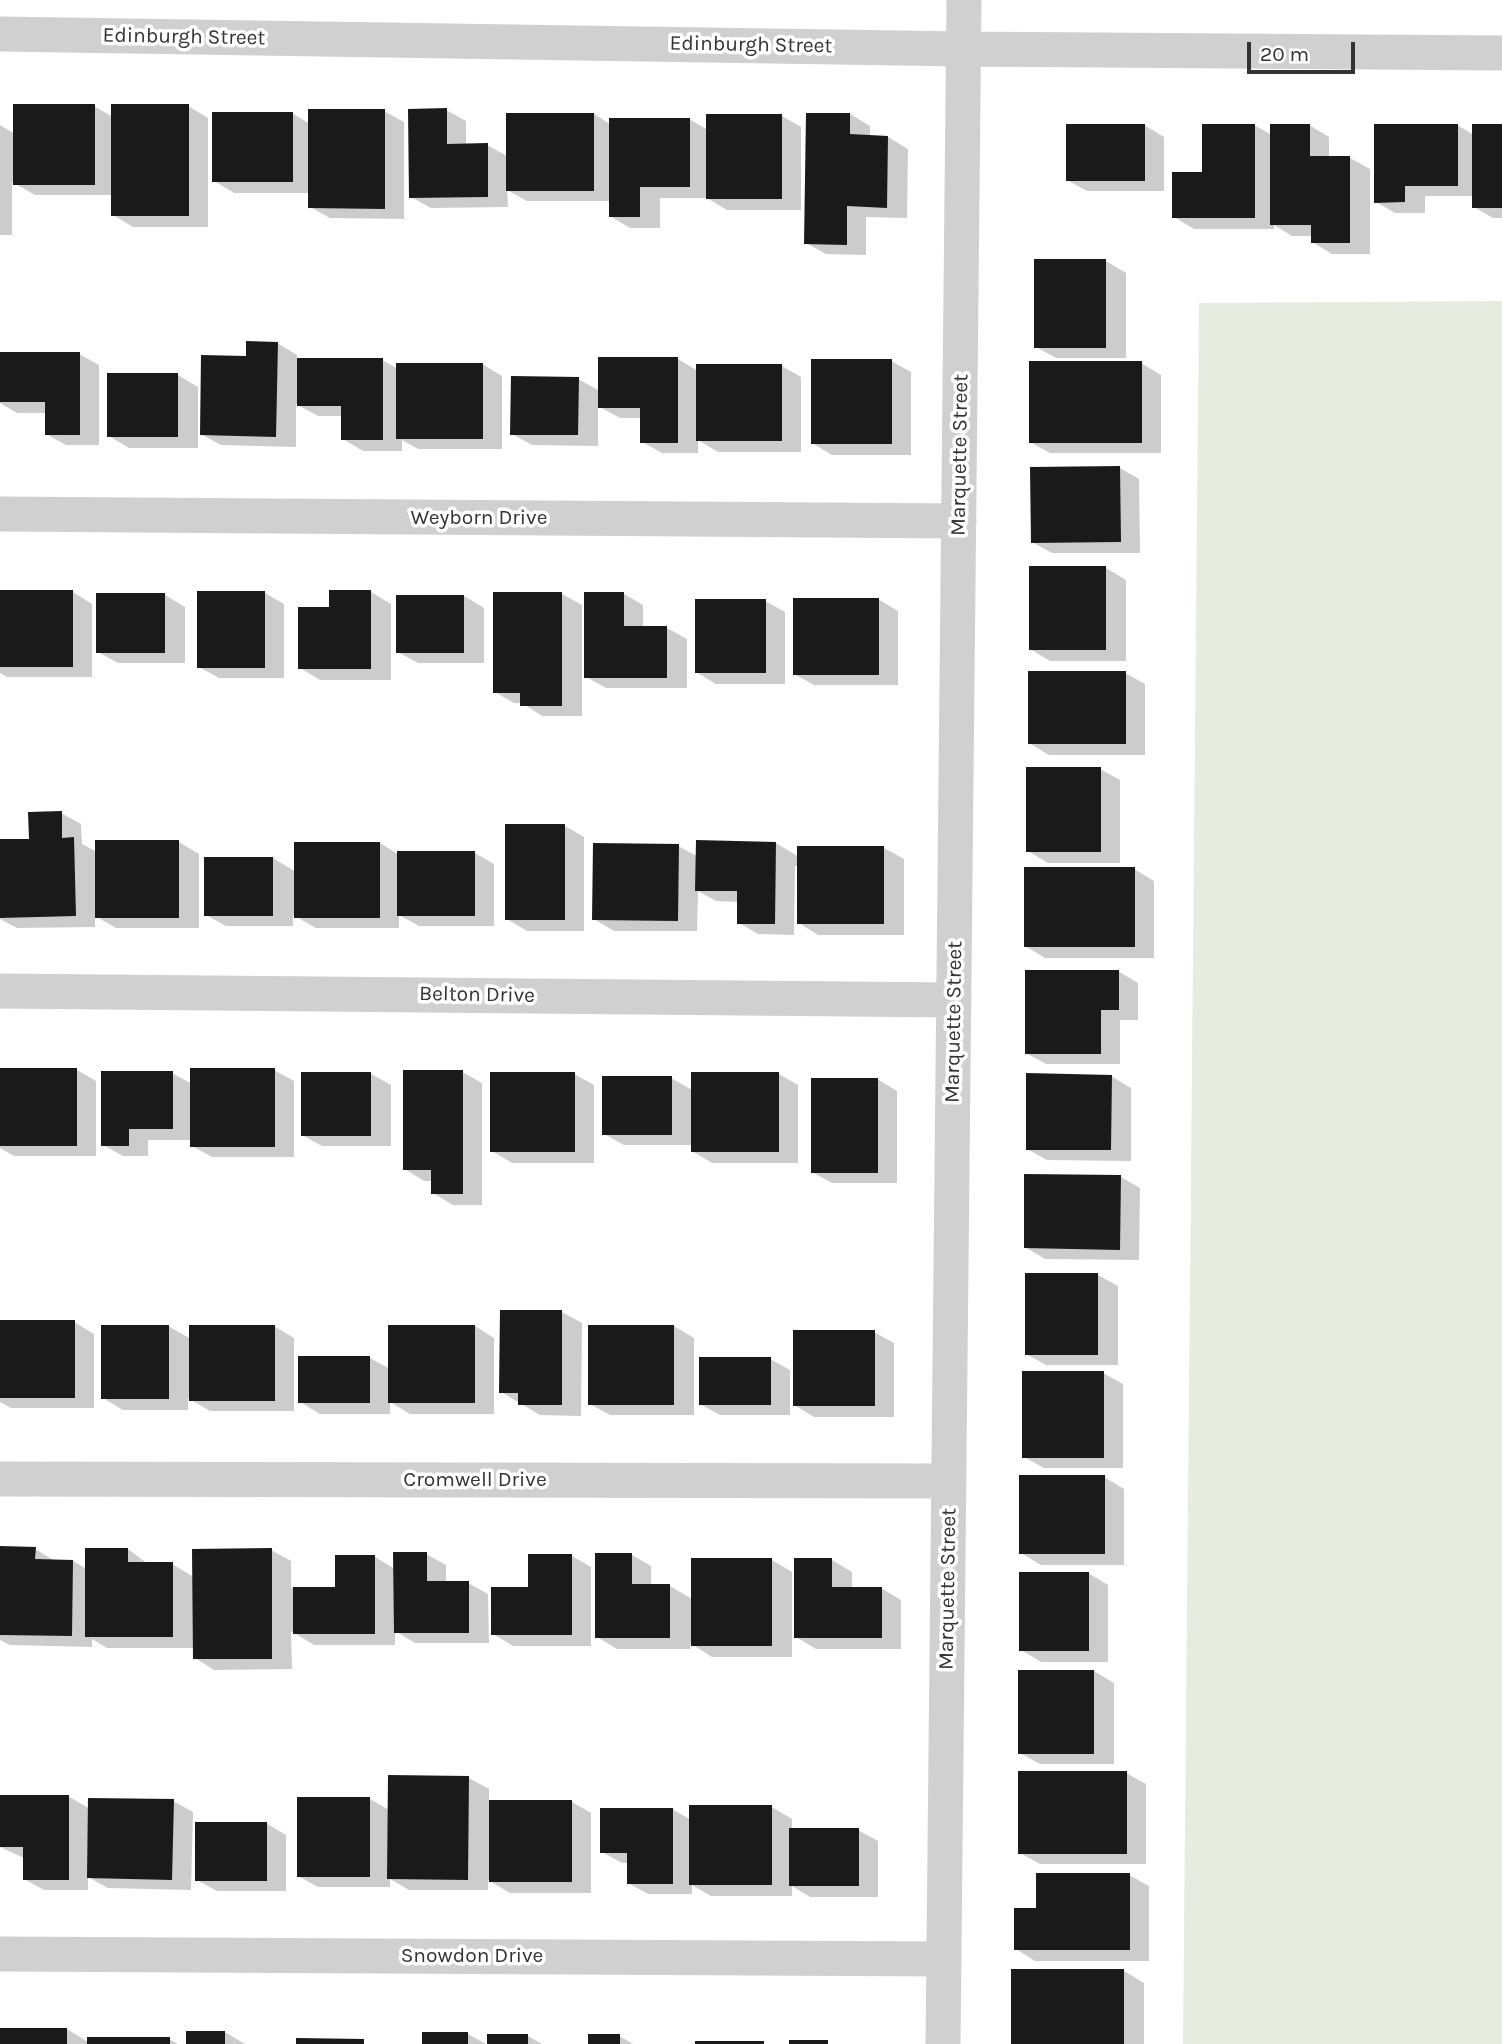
<!DOCTYPE html>
<style>
body{margin:0}
#map{position:relative;width:1502px;height:2044px;overflow:hidden;background:#fff;font-family:Karla,sans-serif}
canvas{display:block}
.scale{position:absolute;left:1247px;top:42px;width:108px;height:32px;box-sizing:border-box;border:4px solid #333;border-top:0;padding-left:9px;font-size:21px;line-height:24px;white-space:nowrap;color:#333;-webkit-text-stroke:5px #fff;paint-order:stroke}
</style>
<div id="map">
<canvas width="1502" height="2044"></canvas>
<div class="scale">20 m</div>
</div>
<script>
const c = document.querySelector('canvas').getContext('2d');
c.lineJoin = 'round';
function fill(path, color) { c.fillStyle = color; c.fill(path, 'evenodd'); }
const poly = rows => new Path2D(rows.map(r => 'M' + r).join(''));
function trace(path, color, width, dash) { c.strokeStyle = color; c.lineWidth = width; c.lineCap = dash ? 'butt' : 'round'; c.setLineDash(dash || []); c.stroke(path); }
function label(font, color, halo, rows, align = 'center') {
  c.font = font + ' Karla,sans-serif'; c.lineWidth = 7; c.setLineDash([]); c.textBaseline = 'middle'; c.strokeStyle = halo; c.fillStyle = color; for (const [text, x, y, turn = 0] of rows) {
    c.save(); c.translate(x, y); c.rotate((+turn || 0) * Math.PI / 180); c.textAlign = isNaN(turn) ? turn : align; if (halo) c.strokeText(text, 0, 0); c.fillText(text, 0, 0); c.restore();
  }
}
fill(poly([
 [1502,301,1502,2044,1183,2044,1199,303]
]), '#e6ecdf');
fill(poly([
 [94,106,113,117,188,106,208,118,208,227,133,227,113,215,113,195,35,195,12,182,12,235,0,235,0,125,15,134],
 [446,110,466,121,466,145,487,145,507,156,594,114,610,124,689,119,708,130,782,116,801,127,801,210,727,210,707,198,660,198,660,228,630,228,610,216,610,201,527,201,507,190,508,207,431,208,411,197],
 [384,111,404,122,404,219,330,218,310,207,310,193,234,193,214,181,292,113,310,124],
 [850,114,870,126,870,137,888,137,908,149,907,218,866,217,866,255,826,254,806,243],
 [1144,125,1164,137,1164,191,1087,191,1067,180],
 [1254,125,1272,135,1309,125,1329,137,1329,158,1350,158,1370,169,1370,254,1332,254,1312,242,1312,236,1292,236,1274,225,1274,229,1194,229,1174,217,1204,174],
 [1457,125,1474,135,1502,125,1502,218,1493,218,1474,207,1474,196,1425,196,1425,213,1395,213,1376,202],
 [1106,261,1126,273,1126,358,1056,358,1036,347],
 [277,343,297,355,297,360,382,360,398,369,482,364,502,376,502,449,418,449,402,440,402,451,363,451,343,439,343,416,318,416,296,404,296,447,221,445,201,434,248,358],
 [0,354,79,354,99,365,99,445,66,445,46,434,46,413,17,413,0,403],
 [678,359,698,371,782,366,801,377,801,452,718,452,698,440,698,453,662,453,642,442,642,418,620,418,598,406,598,446,532,445,512,434,578,379,600,391],
 [891,361,911,372,911,455,832,455,812,443],
 [1141,363,1161,375,1161,453,1050,453,1030,442],
 [178,375,198,387,198,448,129,448,109,436],
 [1120,468,1139,479,1140,553,1052,553,1032,542],
 [1106,568,1126,580,1126,661,1050,661,1030,649],
 [0,592,73,592,92,604,92,677,7,677,0,673],
 [371,592,391,604,391,680,320,680,300,668,331,609],
 [265,593,284,604,284,678,219,678,199,667],
 [495,594,562,594,582,605,582,716,542,716,522,703,514,703,495,692],
 [624,594,643,605,643,628,667,628,687,639,687,688,606,688,586,677],
 [98,595,165,595,185,607,185,663,118,663,98,652],
 [464,596,484,608,484,663,418,663,398,652],
 [878,599,898,611,898,685,814,685,794,674],
 [765,601,785,612,785,684,716,684,696,672],
 [1125,673,1145,684,1145,755,1049,755,1029,743],
 [1100,769,1120,780,1120,863,1048,863,1028,851],
 [61,813,81,824,82,844,97,852,179,842,199,854,199,928,116,928,95,916,95,927,17,928,0,919,0,841,31,840],
 [565,826,584,837,584,931,527,931,507,919],
 [380,843,399,855,475,853,494,864,494,926,419,926,399,915,399,928,316,928,293,915,293,926,226,926,206,915,273,858,296,872],
 [776,843,799,857,884,848,904,859,904,935,818,935,799,923,799,866,795,866,794,935,758,934,739,923,739,902,716,901,698,891,697,931,614,931,594,919,678,846,697,856],
 [1134,869,1154,881,1154,958,1045,958,1025,946],
 [1118,971,1138,983,1138,1020,1120,1020,1120,1064,1046,1064,1026,1053],
 [0,1070,77,1070,96,1081,96,1156,14,1156,0,1148],
 [274,1070,294,1081,294,1157,212,1157,192,1146,192,1140,148,1140,148,1156,123,1156,103,1145,172,1073,192,1084],
 [462,1072,482,1083,482,1205,453,1205,433,1193,433,1181,424,1181,405,1169],
 [371,1074,391,1085,391,1146,322,1146,302,1135],
 [574,1074,594,1085,594,1163,512,1163,492,1151],
 [779,1074,798,1085,798,1163,712,1163,692,1151,692,1145,624,1145,604,1134,671,1078,692,1090],
 [1111,1076,1131,1088,1131,1161,1047,1160,1027,1149],
 [877,1079,897,1091,897,1183,832,1183,812,1172],
 [1121,1177,1140,1188,1139,1260,1045,1259,1025,1247],
 [1098,1275,1118,1286,1118,1365,1046,1365,1026,1354],
 [502,1311,562,1312,582,1323,581,1416,540,1415,501,1392],
 [0,1322,74,1322,94,1334,94,1408,11,1408,0,1402],
 [168,1326,191,1339,274,1326,294,1338,294,1411,210,1411,188,1398,188,1410,123,1410,103,1398],
 [475,1326,494,1338,494,1414,410,1414,390,1402,390,1414,320,1414,300,1402,370,1358,390,1369],
 [674,1326,694,1338,694,1415,610,1415,590,1404],
 [874,1332,894,1343,894,1417,814,1417,794,1405],
 [770,1359,790,1370,790,1415,720,1415,700,1404],
 [1103,1373,1123,1384,1123,1468,1044,1468,1024,1457],
 [1104,1477,1124,1489,1124,1565,1041,1565,1021,1553],
 [0,1548,35,1549,55,1561,73,1561,87,1569,128,1549,148,1564,172,1564,194,1577,271,1550,291,1561,291,1588,337,1588,375,1557,395,1569,426,1554,446,1565,446,1583,468,1583,488,1594,489,1643,415,1643,395,1631,395,1645,314,1645,291,1631,292,1669,214,1670,195,1658,195,1648,107,1648,92,1639,92,1647,10,1645,0,1640],
 [632,1555,651,1566,651,1586,670,1586,692,1599,772,1560,792,1572,792,1657,712,1657,690,1643,690,1649,617,1649,597,1637],
 [572,1556,591,1567,591,1646,513,1646,493,1634,530,1588],
 [832,1560,852,1572,852,1588,881,1588,901,1600,901,1649,816,1649,796,1637],
 [1088,1573,1108,1585,1108,1662,1041,1662,1021,1650],
 [1094,1671,1114,1683,1114,1764,1040,1764,1020,1753],
 [1126,1773,1146,1784,1146,1864,1040,1864,1020,1853],
 [389,1777,469,1778,489,1789,489,1802,572,1802,591,1813,591,1893,510,1893,488,1880,488,1890,409,1890,390,1879,390,1887,318,1887,298,1876,370,1799,389,1810],
 [0,1796,68,1796,90,1809,173,1801,193,1812,191,1890,108,1888,88,1877,88,1890,44,1890,24,1879,24,1858,0,1847],
 [772,1807,792,1819,792,1830,858,1830,878,1841,878,1897,810,1897,792,1886,792,1896,711,1896,692,1885,692,1894,648,1894,628,1883,628,1863,622,1863,602,1852,672,1809,691,1820],
 [266,1823,286,1835,286,1891,217,1891,197,1880],
 [1129,1875,1149,1886,1149,1961,1035,1961,1016,1949,1037,1910],
 [1124,1971,1144,1983,1144,2044,1013,2044],
 [0,2029,67,2029,88,2042,169,2039,178,2044,0,2044],
 [225,2032,245,2044,188,2044],
 [468,2034,486,2044,424,2044],
 [528,2036,542,2044,489,2044],
 [619,2036,633,2044,590,2044]
]), '#0003');
fill(poly([
 [13,104,95,104,95,185,13,185],
 [111,104,189,104,189,216,111,216],
 [447,108,447,144,488,143,488,197,409,198,408,109],
 [308,109,385,109,385,209,308,208],
 [212,112,293,112,293,182,212,182],
 [506,113,594,113,594,191,506,191],
 [806,113,850,113,850,134,888,136,887,208,847,206,847,245,804,244],
 [706,114,782,114,782,199,706,199],
 [609,118,690,118,690,187,640,187,640,217,609,217],
 [1066,124,1145,124,1145,181,1066,181],
 [1202,124,1255,124,1255,218,1172,218,1172,172,1202,172],
 [1270,124,1310,124,1310,156,1350,156,1350,243,1311,243,1311,225,1270,225],
 [1374,124,1458,124,1458,186,1405,186,1405,202,1374,203],
 [1472,124,1502,124,1502,208,1472,208],
 [1034,259,1106,259,1106,348,1034,348],
 [246,341,278,342,276,437,200,435,201,355,246,356],
 [0,352,80,352,80,435,45,435,45,402,0,402],
 [598,357,678,357,678,443,640,443,640,408,598,408],
 [297,358,383,358,383,440,341,440,341,406,297,406],
 [811,359,892,359,892,444,811,444],
 [1029,361,1142,361,1142,443,1029,443],
 [396,363,483,363,483,439,396,439],
 [696,364,782,364,782,441,696,441],
 [107,373,178,373,178,437,107,437],
 [511,376,579,377,578,435,510,435],
 [1120,466,1121,542,1031,543,1030,467],
 [1029,566,1106,566,1106,650,1029,650],
 [0,590,73,590,73,667,0,667],
 [329,590,371,590,371,669,298,669,298,607,329,607],
 [197,591,265,591,265,668,197,668],
 [493,592,562,592,562,706,520,706,520,693,493,693],
 [584,592,624,592,624,626,667,626,667,678,584,678],
 [96,593,165,593,165,653,96,653],
 [396,595,464,595,464,653,396,653],
 [793,598,879,598,879,675,793,675],
 [695,599,766,599,766,673,695,673],
 [1028,671,1126,671,1126,744,1028,744],
 [1026,767,1101,767,1101,852,1026,852],
 [62,811,62,838,74,837,76,916,0,918,0,839,29,839,28,812],
 [505,824,565,824,565,920,505,920],
 [95,840,179,840,179,918,95,918],
 [696,840,776,842,775,924,737,924,737,891,695,891],
 [294,842,380,842,380,918,294,918],
 [593,843,679,844,678,921,592,920],
 [797,846,884,846,884,924,797,924],
 [397,851,475,851,475,916,397,916],
 [204,857,273,857,273,916,204,916],
 [1024,867,1135,867,1135,947,1024,947],
 [1025,970,1119,970,1119,1010,1101,1010,1101,1054,1025,1054],
 [0,1068,77,1068,77,1146,0,1146],
 [190,1068,275,1068,275,1147,190,1147],
 [403,1070,463,1070,463,1194,431,1194,431,1170,403,1170],
 [101,1071,173,1071,173,1129,129,1129,129,1146,101,1146],
 [301,1072,371,1072,371,1136,301,1136],
 [490,1072,575,1072,575,1152,490,1152],
 [691,1072,779,1072,779,1152,691,1152],
 [1026,1073,1112,1075,1111,1150,1026,1150],
 [602,1076,672,1076,672,1135,602,1135],
 [811,1078,878,1078,878,1173,811,1173],
 [1024,1174,1121,1175,1120,1250,1024,1248],
 [1025,1273,1098,1273,1098,1355,1025,1355],
 [500,1310,562,1310,562,1405,518,1405,518,1393,499,1393],
 [0,1320,75,1320,75,1398,0,1398],
 [101,1325,169,1325,169,1399,101,1399],
 [189,1325,275,1325,275,1401,189,1401],
 [388,1325,475,1325,475,1403,388,1403],
 [588,1325,674,1325,674,1405,588,1405],
 [793,1330,875,1330,875,1406,793,1406],
 [298,1356,370,1356,370,1403,298,1403],
 [699,1357,771,1357,771,1405,699,1405],
 [1022,1371,1104,1371,1104,1458,1022,1458],
 [1019,1475,1105,1475,1105,1554,1019,1554],
 [0,1546,36,1547,35,1559,73,1560,72,1636,0,1635],
 [85,1548,128,1548,128,1562,173,1562,173,1637,85,1637],
 [272,1548,272,1659,193,1659,192,1549],
 [393,1552,427,1552,427,1581,469,1581,469,1633,394,1633],
 [595,1553,632,1553,632,1584,670,1584,670,1638,595,1638],
 [528,1554,572,1554,572,1635,491,1635,491,1587,528,1587],
 [335,1555,375,1555,375,1634,293,1634,293,1587,335,1587],
 [691,1558,772,1558,772,1646,691,1646],
 [794,1558,832,1558,832,1587,882,1587,882,1638,794,1638],
 [1019,1572,1089,1572,1089,1651,1019,1651],
 [1018,1670,1094,1670,1094,1754,1018,1754],
 [1018,1771,1127,1771,1127,1854,1018,1854],
 [388,1775,469,1776,468,1880,387,1879],
 [0,1795,69,1795,69,1880,23,1880,23,1847,0,1847],
 [297,1797,370,1797,370,1877,297,1877],
 [88,1798,174,1799,172,1880,87,1878],
 [489,1800,572,1800,572,1882,489,1882],
 [689,1805,772,1805,772,1885,689,1885],
 [600,1808,673,1808,673,1884,627,1884,627,1853,600,1853],
 [195,1822,267,1822,267,1881,195,1881],
 [789,1828,859,1828,859,1886,789,1886],
 [1036,1873,1130,1873,1130,1950,1014,1950,1014,1908,1036,1908],
 [1011,1969,1124,1969,1124,2044,1011,2044],
 [0,2028,67,2028,67,2044,0,2044],
 [186,2031,225,2031,225,2044,186,2044],
 [422,2032,468,2032,468,2044,422,2044],
 [487,2034,528,2034,528,2044,487,2044],
 [588,2034,620,2034,620,2044,588,2044],
 [87,2037,170,2037,170,2044,87,2044],
 [296,2038,364,2039,364,2044,296,2044],
 [789,2040,828,2040,828,2044,789,2044],
 [695,2041,764,2041,764,2044,695,2044]
]), '#1a1a1a');
trace(poly([
 [0,34,964,49,1502,53],
 [0,514,959,521],
 [0,991,954,1000],
 [0,1479,949,1481],
 [0,1954,944,1959],
 [943,2044,964,0]
]), '#d0d0d0', 35);
label('21px', '#333', '#fff', [
 ["Edinburgh Street",184,37,1],
 ["Edinburgh Street",751,45,1],
 ["Marquette Street",960,455,-89],
 ["Weyborn Drive",479,518],
 ["Belton Drive",477,995,1],
 ["Marquette Street",954,1022,-89],
 ["Cromwell Drive",475,1480],
 ["Marquette Street",948,1589,-89],
 ["Snowdon Drive",472,1956]
]);
</script>
